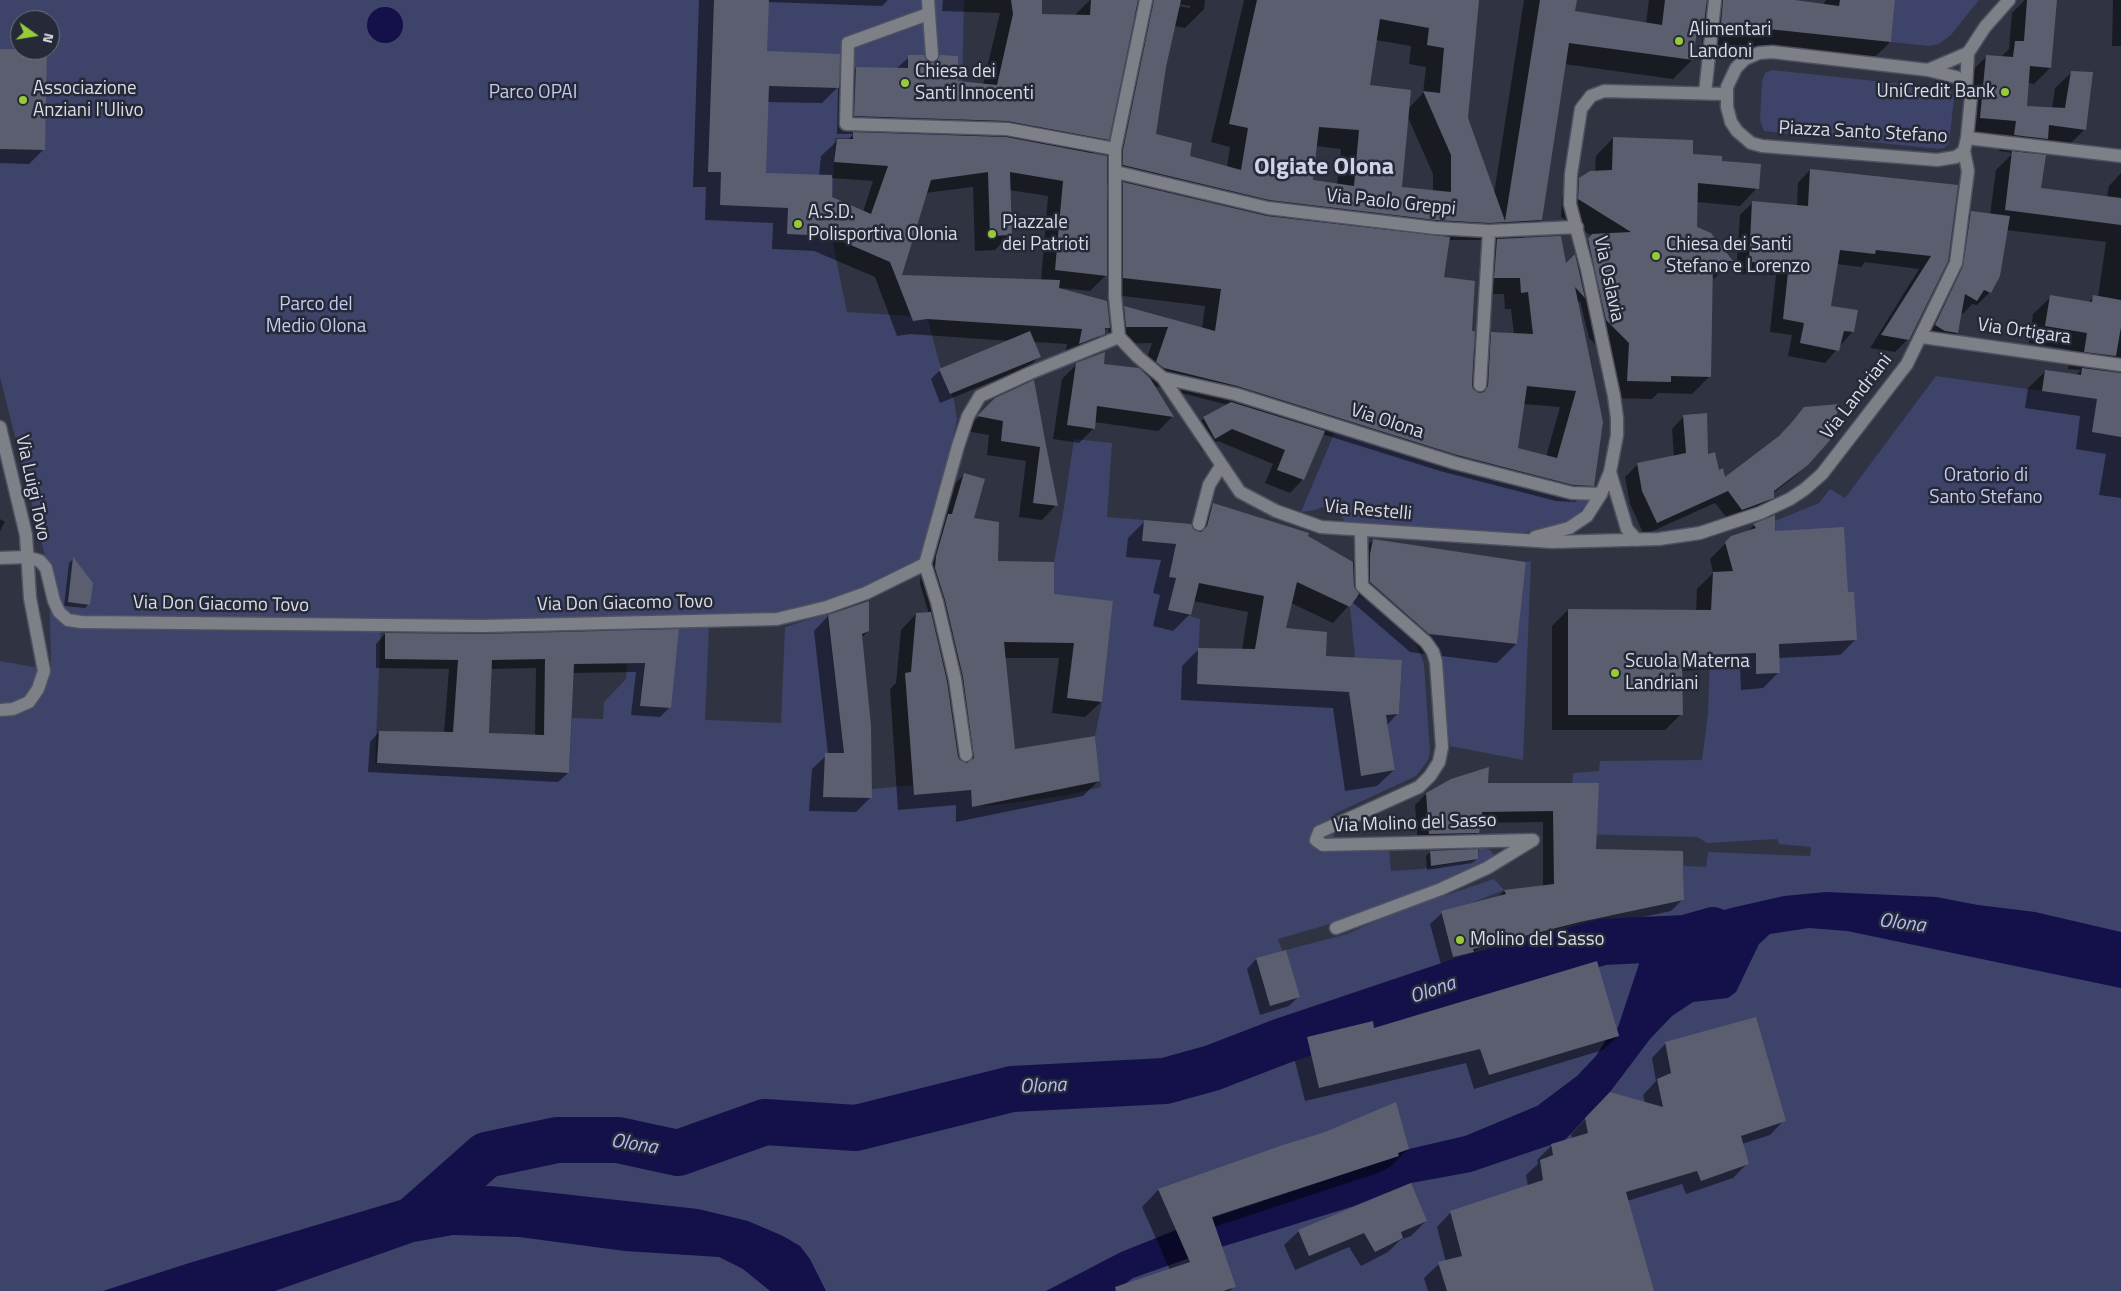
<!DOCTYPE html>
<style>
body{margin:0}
#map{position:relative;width:2121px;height:1291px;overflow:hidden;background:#303342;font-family:"Titillium Web",sans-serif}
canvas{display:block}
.north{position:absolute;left:10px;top:10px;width:50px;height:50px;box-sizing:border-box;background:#262938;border:1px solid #6e717e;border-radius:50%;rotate:103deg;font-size:14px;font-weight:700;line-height:20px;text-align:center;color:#dadce6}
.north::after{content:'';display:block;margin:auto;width:18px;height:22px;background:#97cc38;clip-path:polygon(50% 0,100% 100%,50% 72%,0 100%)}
</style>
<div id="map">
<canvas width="2121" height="1291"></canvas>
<div class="north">N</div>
</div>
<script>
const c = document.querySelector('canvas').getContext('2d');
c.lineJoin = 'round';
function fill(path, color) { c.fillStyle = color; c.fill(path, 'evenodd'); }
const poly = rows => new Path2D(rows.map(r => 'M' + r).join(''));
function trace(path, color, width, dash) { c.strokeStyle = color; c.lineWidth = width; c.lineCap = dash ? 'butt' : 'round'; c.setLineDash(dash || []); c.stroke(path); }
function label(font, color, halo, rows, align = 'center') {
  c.font = font + ' "Titillium Web",sans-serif'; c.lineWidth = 5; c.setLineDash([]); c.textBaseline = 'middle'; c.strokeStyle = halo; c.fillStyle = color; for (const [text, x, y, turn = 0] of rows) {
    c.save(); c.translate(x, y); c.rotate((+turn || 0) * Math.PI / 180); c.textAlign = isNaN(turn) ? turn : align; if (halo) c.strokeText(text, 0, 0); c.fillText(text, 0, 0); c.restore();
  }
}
fill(poly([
 [0,0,964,0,961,138,835,138,831,234,847,312,927,317,940,365,954,400,957,420,925,564,906,575,777,619,381,625,375,763,569,773,572,718,603,719,604,702,626,679,627,662,607,632,608,628,633,626,644,664,640,706,670,708,679,626,709,625,705,720,781,723,785,627,827,614,844,753,872,798,872,789,913,785,914,795,963,790,962,757,973,757,970,784,972,806,997,805,1068,795,1101,787,1095,736,1102,702,1113,601,1053,615,1054,562,1064,507,1074,439,1112,443,1107,517,1144,520,1143,541,1176,544,1169,577,1176,578,1168,610,1200,619,1197,684,1360,692,1361,713,1387,715,1399,714,1402,660,1355,658,1350,607,1358,596,1368,601,1412,637,1418,648,1424,664,1430,753,1428,760,1416,776,1334,814,1334,844,1389,848,1391,871,1421,869,1478,859,1479,847,1490,850,1494,855,1491,861,1395,905,1278,939,1299,997,1286,950,1347,934,1393,913,1494,879,1504,890,1469,904,1441,912,1453,957,1474,952,1479,948,1595,919,1684,900,1684,866,1706,867,1708,852,1810,856,1811,847,1779,844,1777,839,1707,843,1697,837,1569,834,1573,773,1599,771,1600,761,1702,760,1708,714,1710,655,1756,652,1757,674,1780,673,1775,521,1819,503,1830,489,1845,498,1936,376,2042,391,2045,370,2121,380,2121,1291,0,1291,0,661,51,670,49,572,0,377],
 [20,20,50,20,50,50,20,50],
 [1386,715,1395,770,1361,775,1353,721],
 [1895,0,1979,0,1951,35,1939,44,1928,46,1891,42],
 [1772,70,1950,89,1954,98,1949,143,1944,148,1939,149,1764,131,1760,120,1762,82,1765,73],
 [1336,429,1590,499,1575,518,1563,525,1523,533,1504,534,1345,522,1340,513,1332,507,1322,507,1315,510,1301,512],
 [1531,561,1523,760,1450,746,1440,653,1421,633,1517,644,1526,562]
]), '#3e436a');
fill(poly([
 '367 25a18 18 0 1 1 36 0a18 18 0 1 1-36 0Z',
 [1826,892,1936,897,1978,905,2035,912,2121,932,2121,988,1847,931,1809,928,1770,934,1759,944,1736,992,1728,998,1693,1002,1672,1016,1650,1039,1610,1092,1565,1140,1471,1172,1411,1183,1354,1206,1218,1248,1133,1278,1115,1291,1046,1291,1121,1252,1176,1230,1341,1175,1409,1149,1465,1136,1537,1106,1577,1076,1596,1056,1606,1040,1619,1036,1617,1030,1639,964,1656,930,1731,908,1784,896],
 [491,1186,698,1209,748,1221,783,1236,800,1246,810,1259,826,1291,770,1291,743,1269,719,1257,625,1251,519,1237,453,1235,414,1242,275,1291,103,1291,186,1264,417,1195,465,1187]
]), '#141049');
fill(poly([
 [699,0,888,0,882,6,767,2,766,52,838,87,856,68,896,69,909,57,933,64,940,57,957,82,983,85,1000,13,942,11,943,0,1041,0,1041,15,1074,16,1090,0,1152,0,1155,8,1155,0,1205,0,1204,9,1185,28,1174,26,1165,67,1155,135,1189,157,1227,167,1230,147,1211,142,1244,0,1478,0,1467,118,1494,194,1524,0,1576,0,1574,12,1646,24,1649,0,1786,0,1823,5,1826,0,1894,0,1890,42,1871,61,1702,43,1704,21,1696,29,1692,60,1673,79,1564,64,1541,220,1522,239,1565,265,1571,259,1592,236,1561,217,1562,197,1580,179,1595,172,1596,156,1613,138,1721,162,1757,188,1740,206,1697,202,1696,228,1711,234,1732,261,1714,279,1712,278,1710,376,1692,394,1658,393,1652,399,1610,398,1612,361,1589,338,1580,301,1577,304,1593,485,1576,502,1556,501,1440,471,1322,434,1303,479,1290,493,1265,483,1273,464,1218,441,1202,451,1191,431,1204,418,1228,405,1154,386,1172,417,1158,431,1094,422,1093,429,1079,443,1053,439,1062,379,1077,364,1103,365,1142,373,1152,343,1110,344,1108,327,1088,349,1064,359,1067,344,1033,342,1039,356,1030,366,940,403,931,379,940,370,1010,341,910,334,897,336,875,277,814,251,772,249,773,223,705,220,706,187,693,187],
 [1173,3,1190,6,1190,8,1173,5],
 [1134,16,1136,21,1107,157,1092,154,1108,139],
 [1375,40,1411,46,1409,64,1426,67,1423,93,1408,109,1369,86],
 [838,87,837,134,853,134,847,141,837,141,821,156,819,176,765,174,767,102,822,103],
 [1407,115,1433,174,1433,191,1400,188],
 [1316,146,1341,149,1337,185,1312,181],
 [831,178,873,181,863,212,830,198],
 [1106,184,1119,187,1106,201],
 [973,187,975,251,995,250,1010,234,1009,190,1048,196,1041,281,900,276,925,193],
 [1448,240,1497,240,1480,257,1478,294,1504,294,1505,309,1511,309,1514,335,1492,333,1473,352,1470,332,1443,278],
 [1107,274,1107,294,1205,306,1202,329,1124,307,1108,324,1061,289,1061,288,1090,291],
 [1523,404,1560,407,1546,457,1517,448],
 [2025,0,2056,0,2050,68,2034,84,2028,83,2026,107,2052,109,2055,88,2072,72,2085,129,2068,146,2043,142,2030,155,2040,189,2107,197,2109,186,2121,173,2121,498,2099,495,2106,454,2076,449,2080,416,2025,408,2028,388,2046,371,2076,375,2081,370,2068,369,2071,350,2029,343,2033,314,2051,297,2088,303,2094,297,2098,297,2106,242,2006,230,1990,292,1977,305,1972,304,1963,314,1960,313,1957,333,1944,346,1922,339,1951,281,1958,226,1971,213,1990,215,1996,170,2013,153,1999,151,2001,137,1965,134,1970,73,1987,56,2000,58,2009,49,2012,13],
 [2113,0,2121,0,2121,46,2112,46],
 [0,50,44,149,29,164,0,163],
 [1810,170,1957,186,1908,339,1895,352,1870,348,1919,269,1865,262,1861,267,1837,264,1829,307,1853,331,1825,363,1788,356,1792,335,1770,332,1776,275,1736,274,1740,215,1753,202,1797,206,1798,183],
 [1033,382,1056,505,1042,520,1019,517,1026,461,987,455,989,435,965,431,996,399],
 [1805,408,1807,464,1794,477,1773,493,1773,497,1760,510,1730,522,1715,503,1644,535,1630,504,1625,477,1638,464,1674,457,1672,429,1684,416,1724,479,1781,435],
 [964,475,973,519,997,563,1052,595,1112,602,1101,702,1085,717,1052,713,1059,658,1004,658,1013,751,1099,780,1083,796,956,822,956,805,898,810,890,689,896,683,901,630,916,614,929,614,920,584,921,572,948,490],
 [1213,505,1307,536,1353,563,1354,559,1373,540,1516,644,1497,663,1410,652,1352,602,1333,623,1291,603,1284,629,1398,713,1387,725,1394,770,1377,786,1345,791,1333,708,1181,700,1182,666,1199,649,1242,650,1248,612,1193,601,1190,614,1173,631,1153,626,1160,595,1153,593,1161,560,1126,557,1128,538,1144,522,1194,533,1197,521],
 [1773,517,1774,532,1847,593,1856,639,1840,655,1778,658,1779,672,1763,688,1741,690,1740,668,1681,671,1681,714,1665,730,1552,730,1552,626,1568,610,1696,611,1697,589,1713,573,1710,559,1732,537,1747,532,1754,525],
 [0,519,5,522,0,531],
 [73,559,89,604,85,608,64,606,69,563],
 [828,616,868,631,861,638,871,797,856,812,809,811,812,769,828,754,814,631],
 [677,631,669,708,660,717,631,715,636,672,572,673,568,773,558,782,368,772,370,742,379,732,444,733,449,669,376,668,376,644,385,634,483,635],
 [536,668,535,736,487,734,491,669],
 [1487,784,1598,784,1595,850,1683,899,1671,911,1568,933,1465,959,1461,963,1442,968,1430,924,1442,913,1497,898,1504,891,1543,887,1543,822,1481,823,1481,827,1478,833,1467,844,1418,845,1415,805,1426,794],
 [1430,852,1477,859,1472,863,1427,870,1426,856],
 [1256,959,1298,997,1289,1006,1260,1015,1247,969],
 [1374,1030,1618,1036,1603,1050,1474,1089,1466,1063,1305,1101,1293,1053,1308,1038],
 [1666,1043,1784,1120,1770,1135,1742,1144,1748,1163,1733,1178,1686,1194,1682,1184,1627,1201,1653,1291,1428,1291,1424,1278,1439,1264,1446,1262,1437,1227,1451,1212,1528,1186,1526,1175,1538,1164,1537,1160,1551,1146,1572,1139,1571,1134,1611,1093,1645,1103,1643,1095,1656,1081,1652,1058],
 [1283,1146,1408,1149,1391,1166,1381,1172,1214,1227,1234,1287,1230,1291,1121,1291,1170,1270,1142,1207,1158,1190],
 [1426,1221,1411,1236,1400,1240,1388,1252,1361,1266,1349,1247,1295,1270,1284,1245,1299,1231]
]), '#0007');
trace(poly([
 [416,1217,486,1155,557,1140,618,1140,678,1153,765,1122,856,1128,1012,1089,1165,1081,1212,1068,1282,1041,1469,978,1603,942,1685,938,1713,930]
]), '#141049', 46);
fill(poly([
 [714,0,769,0,767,51,840,54,839,88,769,86,766,173,832,175,832,197,871,214,888,166,834,162,837,139,853,139,853,132,1006,137,1107,156,1107,276,1055,270,1063,181,1010,172,1012,235,990,236,988,172,931,180,902,275,1060,280,1059,288,1107,301,1110,328,1105,328,1105,334,1079,344,1082,329,927,319,913,321,890,262,830,236,787,234,788,208,720,205,721,172,708,172],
 [1011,0,1042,0,1042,14,1090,15,1091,0,1138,0,1109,140,1007,121,854,116,856,67,908,68,908,55,924,55,926,60,932,63,937,61,940,55,958,56,958,81,997,85,1013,14],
 [1154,0,1181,0,1166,67,1156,134,1192,143,1190,156,1241,170,1248,128,1229,124,1257,0,1479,0,1468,118,1505,221,1540,0,1577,0,1575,11,1662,25,1665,0,1707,0,1704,23,1698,22,1693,60,1569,43,1542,220,1489,223,1436,220,1269,200,1123,165,1123,150],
 [1380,19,1429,28,1427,45,1444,48,1440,93,1423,91,1451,155,1451,192,1402,187,1411,90,1370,85],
 [1319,127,1359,130,1354,186,1313,180],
 [1723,0,1795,0,1839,6,1840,0,1895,0,1891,42,1721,24],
 [2027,0,2057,0,2051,68,2030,66,2027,106,2065,108,2071,71,2093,72,2086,130,2049,125,2048,139,2014,135,2016,121,1980,118,1986,55,2013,57,2015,41,2024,41],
 [0,49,47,50,45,150,0,149],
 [1613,137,1693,140,1693,154,1722,156,1722,161,1761,164,1759,189,1698,183,1697,227,1711,233,1733,261,1713,261,1711,377,1671,376,1671,382,1627,381,1629,343,1606,320,1588,239,1592,234,1631,232,1578,199,1579,178,1590,171,1612,170],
 [2012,151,2046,155,2041,188,2121,198,2121,225,2005,210],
 [1810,169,1958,185,1948,261,1909,340,1881,335,1931,256,1876,250,1875,254,1840,250,1831,306,1858,310,1854,332,1844,331,1839,351,1800,343,1804,323,1783,319,1789,263,1749,262,1752,201,1808,206],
 [1123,182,1267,216,1450,237,1444,277,1475,281,1472,331,1475,331,1472,385,1473,389,1479,393,1484,392,1488,386,1491,332,1533,334,1528,292,1521,293,1520,278,1494,278,1497,239,1561,236,1566,263,1575,254,1579,271,1585,298,1575,287,1603,422,1594,486,1573,485,1457,455,1237,386,1164,368,1156,362,1168,327,1126,327,1124,306,1215,331,1221,289,1123,278],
 [1527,386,1576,391,1557,458,1518,448],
 [1971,211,2010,216,2000,276,1991,293,1984,290,1977,301,1965,294,1958,333,1945,331,1935,325,1963,266],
 [2050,295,2092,302,2093,295,2121,300,2121,327,2116,356,2084,352,2087,333,2045,326],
 [1030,331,1041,357,950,394,939,369],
 [1105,352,1104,364,1139,368,1150,378,1174,417,1097,406,1095,429,1067,425,1076,363],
 [2082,368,2121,373,2121,437,2092,432,2097,399,2042,391,2045,370,2081,375],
 [1034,380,1045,440,1058,506,1033,503,1040,447,1001,441,1003,421,977,416,995,398],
 [1231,402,1325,431,1304,480,1277,470,1285,450,1232,429,1215,439,1203,417],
 [1839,404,1832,438,1808,465,1774,491,1774,498,1742,510,1728,491,1657,523,1642,491,1637,463,1686,453,1683,415,1707,413,1708,454,1715,452,1719,470,1723,468,1725,477,1779,436,1792,422,1804,407],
 [964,473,985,479,974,518,999,522,998,561,1054,562,1054,594,1113,601,1102,702,1067,698,1074,643,1004,642,1015,749,1095,736,1100,781,972,807,971,790,914,795,905,673,911,672,916,613,931,612,947,681,958,757,960,760,967,763,974,758,963,677,945,600,935,568,936,556,948,514,952,514],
 [1213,503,1309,533,1308,536,1353,562,1354,587,1359,594,1350,607,1297,582,1286,628,1327,632,1326,656,1402,660,1399,714,1386,715,1395,770,1361,776,1349,692,1197,684,1198,648,1255,649,1264,596,1199,583,1191,615,1168,610,1176,578,1169,577,1176,544,1142,541,1144,520,1191,524,1194,530,1201,532,1207,526],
 [1775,515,1775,531,1844,527,1848,592,1854,592,1857,640,1779,644,1780,673,1756,674,1756,653,1682,656,1683,715,1568,715,1568,609,1711,610,1713,572,1733,571,1725,542,1731,536,1756,528,1753,524],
 [1373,539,1526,562,1517,644,1429,634,1370,582,1370,554],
 [73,557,93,583,90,605,68,602],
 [869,601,869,631,862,634,871,726,872,798,823,797,825,753,844,753,828,615],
 [679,629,671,708,640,706,645,663,574,664,569,773,377,763,379,731,453,732,458,660,385,659,385,633,483,634],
 [545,659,544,735,489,733,492,660],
 [1489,767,1488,783,1599,783,1596,849,1683,851,1684,900,1580,922,1473,949,1474,952,1453,957,1441,911,1506,894,1504,890,1554,884,1553,811,1482,812,1483,827,1480,828,1479,833,1429,834,1426,793,1451,779],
 [1478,849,1478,859,1431,866,1430,851],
 [1286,950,1300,997,1270,1006,1256,958],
 [1597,961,1619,1036,1489,1075,1480,1049,1319,1088,1307,1037,1373,1021,1374,1028],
 [1756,1017,1786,1121,1741,1136,1749,1164,1701,1181,1697,1171,1626,1192,1654,1291,1447,1291,1438,1262,1462,1256,1450,1211,1543,1180,1540,1160,1553,1155,1551,1144,1588,1133,1585,1118,1610,1092,1663,1107,1657,1079,1671,1073,1665,1042],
 [1396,1102,1409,1149,1398,1153,1399,1156,1212,1217,1236,1287,1223,1291,1116,1291,1115,1287,1190,1262,1158,1189,1283,1145,1325,1132],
 [1411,1183,1427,1221,1401,1232,1403,1238,1375,1252,1364,1233,1309,1256,1298,1230]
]), '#5b5e6f');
const minor = poly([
 [928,0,932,55],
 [928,14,848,43,846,124,1007,129,1115,149],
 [1772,52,1928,70,1956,77,1963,82,1971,97,1967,138,1964,151,1956,157,1937,160,1762,146,1751,143,1737,131,1731,122,1727,107,1727,87,1736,68,1745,59,1759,53,1772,52],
 [1928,70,1968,53,1985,27,2009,0],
 [1966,87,1968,53],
 [1705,93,1715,0],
 [1967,138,2121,156],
 [1116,172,1268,208,1435,228,1489,231,1577,227],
 [1119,337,1138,357,1163,378,1240,492,1276,511,1321,527,1553,542,1659,539,1700,533,1760,513,1790,499,1805,489,1822,474,1907,364,1956,263,1968,171,1964,151],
 [1119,337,1115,296,1115,149,1146,0],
 [1922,337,2121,365],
 [1163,378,1235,394,1455,463,1572,493,1601,494],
 [1480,385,1489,231],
 [0,427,26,535,30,598,44,671,38,689,29,702,13,709,0,710],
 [1610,472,1627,529,1637,540],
 [1199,524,1209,485,1221,466],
 [1361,531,1362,586,1426,642,1433,652,1436,662,1442,747,1439,762,1430,776,1419,787,1319,832,1316,840,1323,845,1533,840],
 [1535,537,1569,528,1587,516,1601,494,1610,472,1617,435,1617,418,1614,396,1587,269,1570,204,1571,174,1581,109,1591,96,1604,91,1726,94],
 [0,558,27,557,40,561,46,568,54,601,59,612,68,620,81,622,483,626,777,619,827,607,866,593,925,564,958,446,968,416,980,396,1030,373,1119,337],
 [925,564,937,602,955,679,966,755],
 [1336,928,1441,889,1487,868,1533,840]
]);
trace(minor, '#4f5160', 15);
trace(minor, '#7e8088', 12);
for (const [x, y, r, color] of [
 [1679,41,5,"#97cc38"],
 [905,83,5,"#97cc38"],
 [2005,92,5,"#97cc38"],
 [23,100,5,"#97cc38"],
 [798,224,5,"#97cc38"],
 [992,234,5,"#97cc38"],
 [1656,256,5,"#97cc38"],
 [1615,673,5,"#97cc38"],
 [1460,940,5,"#97cc38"]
]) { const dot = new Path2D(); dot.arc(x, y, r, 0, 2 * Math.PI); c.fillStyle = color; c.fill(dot); trace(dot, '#262938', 2); }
label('19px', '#dadce6', '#262938', [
 ["Alimentari",1689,30],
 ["Landoni",1689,52],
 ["Chiesa dei",915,72],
 ["Santi Innocenti",915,94],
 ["Associazione",33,89],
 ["Anziani l'Ulivo",33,111],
 ["UniCredit Bank",1995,92,"right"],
 ["A.S.D.",808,213],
 ["Polisportiva Olonia",808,235],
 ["Piazzale",1002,223],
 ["dei Patrioti",1002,245],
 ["Chiesa dei Santi",1666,245],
 ["Stefano e Lorenzo",1666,267],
 ["Scuola Materna",1625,662],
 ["Landriani",1625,684],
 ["Molino del Sasso",1470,940]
], 'left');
label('19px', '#c4caf0', '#262938', [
 ["Parco OPAI",533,93],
 ["Parco del",316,305],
 ["Medio Olona",316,327],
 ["Oratorio di",1986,476],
 ["Santo Stefano",1986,498]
]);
label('19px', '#dadce6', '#262938', [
 ["Piazza Santo Stefano",1863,133,3],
 ["Via Paolo Greppi",1391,203,6],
 ["Via Oslavia",1608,279,78],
 ["Via Ortigara",2024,332,8],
 ["Via Landriani",1857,397,-52],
 ["Via Olona",1387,422,18],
 ["Via Luigi Tovo",32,488,78],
 ["Via Restelli",1368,511,5],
 ["Via Don Giacomo Tovo",625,604,-1],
 ["Via Don Giacomo Tovo",221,605,1],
 ["Via Molino del Sasso",1415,824,-2]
]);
label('italic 20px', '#b4bdf4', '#262938', [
 ["Olona",1902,924,7],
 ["Olona",1433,991,-19],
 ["Olona",1043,1087,-3],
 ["Olona",634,1145,9]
]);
label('bold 24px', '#cfd3e6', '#262938', [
 ["Olgiate Olona",1324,168]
]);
</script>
